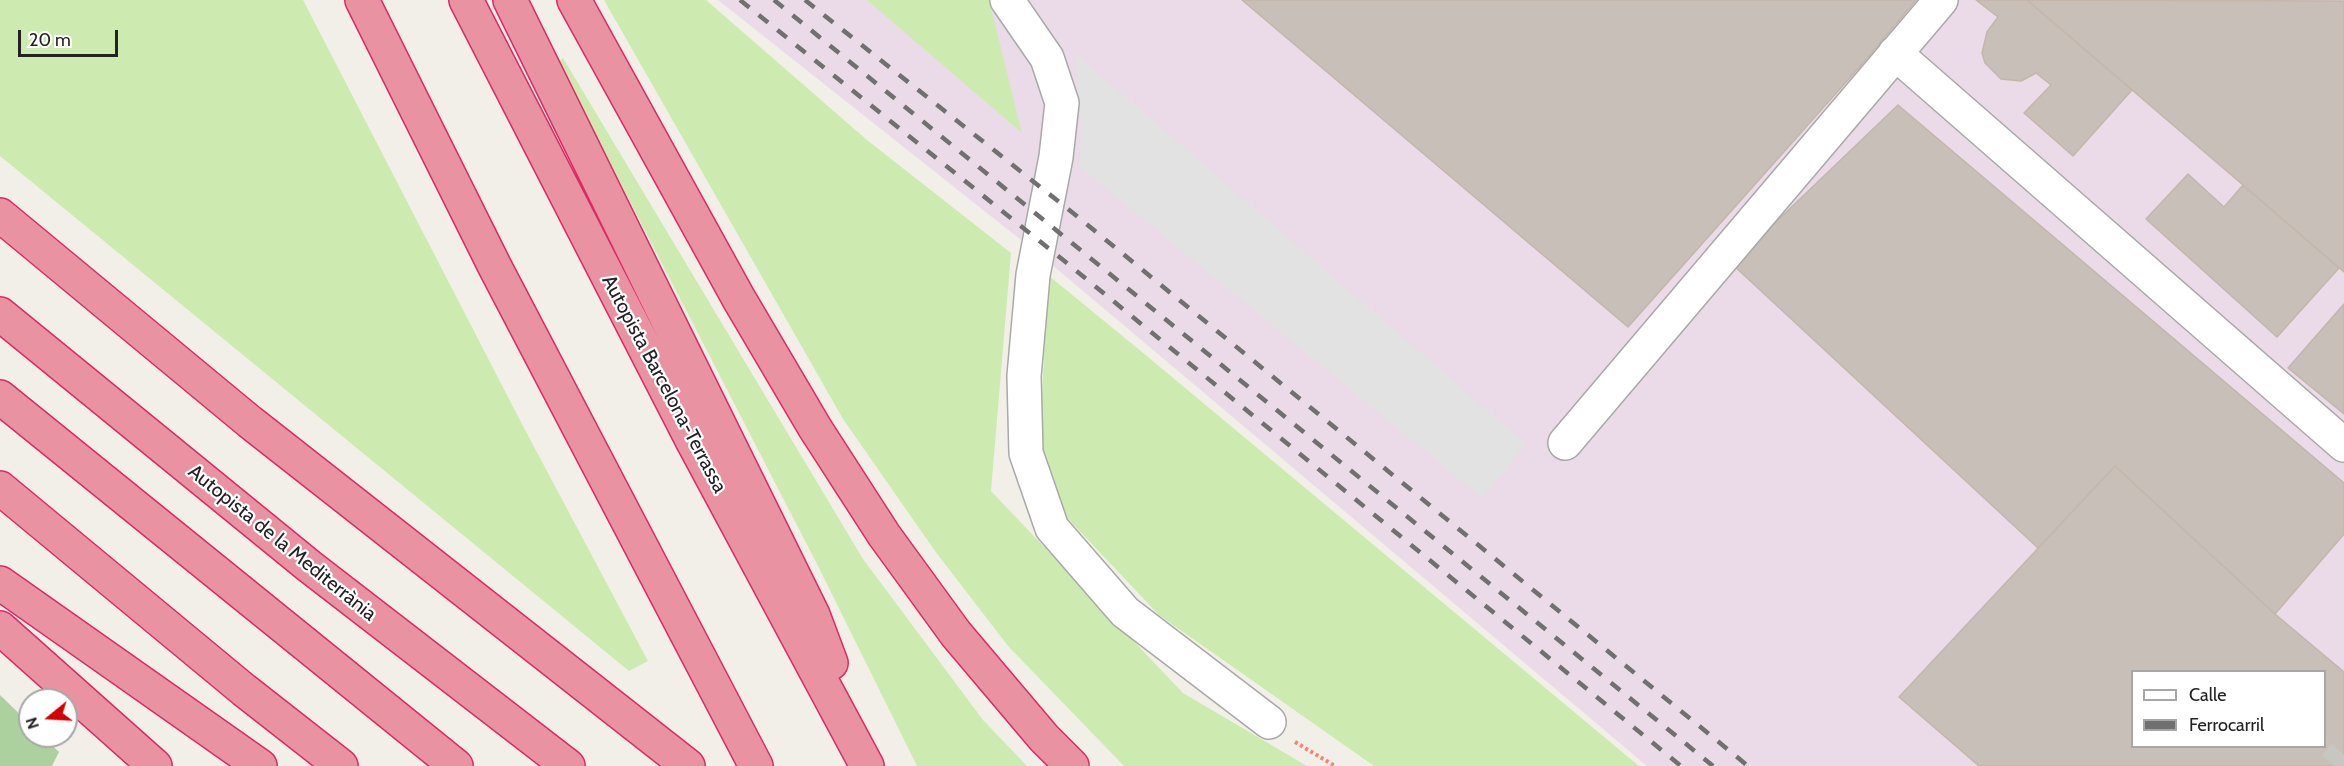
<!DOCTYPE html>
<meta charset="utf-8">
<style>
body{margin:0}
#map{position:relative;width:2344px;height:766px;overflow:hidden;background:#f2efe9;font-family:Cabin,sans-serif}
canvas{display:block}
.legend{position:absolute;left:2131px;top:670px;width:195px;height:78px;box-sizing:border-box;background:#fff;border:2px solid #a7a7a7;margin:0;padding:8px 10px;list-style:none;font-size:18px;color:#222}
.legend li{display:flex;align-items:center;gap:12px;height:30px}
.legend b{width:30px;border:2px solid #a7a7a7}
.north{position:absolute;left:18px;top:688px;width:60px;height:60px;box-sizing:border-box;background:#fff;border:2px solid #a7a7a7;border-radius:50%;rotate:252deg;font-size:16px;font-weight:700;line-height:24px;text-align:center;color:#222}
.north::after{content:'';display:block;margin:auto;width:21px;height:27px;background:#d40000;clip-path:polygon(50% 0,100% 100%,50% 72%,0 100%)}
.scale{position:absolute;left:18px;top:30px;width:100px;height:27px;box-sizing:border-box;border:3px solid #222;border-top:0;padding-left:8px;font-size:18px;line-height:21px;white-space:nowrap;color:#222;-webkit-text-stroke:4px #fff;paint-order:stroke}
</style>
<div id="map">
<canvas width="2344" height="766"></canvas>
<ul class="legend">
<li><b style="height:8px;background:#fff"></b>Calle</li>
<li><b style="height:8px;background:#707070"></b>Ferrocarril</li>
</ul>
<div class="north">N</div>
<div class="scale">20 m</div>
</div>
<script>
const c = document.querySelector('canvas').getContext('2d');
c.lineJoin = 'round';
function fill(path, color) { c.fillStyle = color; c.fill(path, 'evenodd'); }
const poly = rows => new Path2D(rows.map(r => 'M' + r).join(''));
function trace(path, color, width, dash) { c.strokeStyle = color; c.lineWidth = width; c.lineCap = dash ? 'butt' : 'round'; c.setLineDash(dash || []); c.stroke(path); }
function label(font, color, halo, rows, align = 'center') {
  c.font = font + ' Cabin,sans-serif'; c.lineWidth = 4.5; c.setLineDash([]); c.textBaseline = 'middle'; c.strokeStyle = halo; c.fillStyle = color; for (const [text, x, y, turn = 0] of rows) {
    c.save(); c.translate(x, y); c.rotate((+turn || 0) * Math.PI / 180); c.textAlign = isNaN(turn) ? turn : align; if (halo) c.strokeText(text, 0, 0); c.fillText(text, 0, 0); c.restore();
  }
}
fill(poly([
 [718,0,2344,0,2344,766,1647,766,1045,259],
 [2132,672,2324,672,2324,746,2132,746]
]), '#ebdbe8');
fill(poly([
 [0,0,303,0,523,426,648,661,629,671,0,156],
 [604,0,706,0,867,140,1011,253,991,491,1183,693,1307,766,1124,766,1008,646,935,551,843,419],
 [867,0,989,0,1022,133],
 [563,58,863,559,983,720,1027,766,917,766,819,568,558,62],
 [1048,275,1142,352,1639,766,1374,766,1159,615,1055,505,1040,436]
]), '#cdebb0');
fill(poly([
 [0,695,30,724,30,736,42,736,59,752,52,766,0,766]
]), '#add19e');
fill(poly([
 [1075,53,1526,444,1482,498,1080,167,1081,122]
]), '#e2e2e2');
const building = poly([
 [1242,0,1916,0,1863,63,1628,327,1242,0],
 [1976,0,2027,0,2132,90,2073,156,2024,113,2051,85,2036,73,2021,81,2001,79,1985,63,1982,53,1987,32,1998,17,1976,0],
 [2027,0,2344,1,2344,272,2243,185,2027,0],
 [1898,105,2344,483,2344,534,2275,614,2115,466,2038,548,1732,264,1898,105],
 [2188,174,2224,207,2243,185,2339,268,2277,337,2146,219,2188,174],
 [2344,304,2344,414,2288,368,2344,304],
 [2115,466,2275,614,2344,672,2344,766,1979,766,1899,697,2115,466],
 [2132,672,2324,672,2324,746,2132,746,2132,672]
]);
fill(building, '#c7bfb8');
trace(building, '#c4b6ab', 1.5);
trace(poly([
 [2334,766,2344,755]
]), '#c8c6c1', 33, [33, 16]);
const minor = poly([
 [1007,0,1047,58,1062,103,1056,157,1033,275,1024,376,1026,453,1052,528,1125,612,1269,722],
 [1895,53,2344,445],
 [1565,443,1941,0]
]);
const highway = poly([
 [362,0,495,267,756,766],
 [466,0,692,440,867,766],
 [510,0,813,615,831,663],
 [574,0,739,299,815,428,884,535,956,634,1044,738,1072,766],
 [0,215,250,422,688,766],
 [0,314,309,566,568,766],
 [0,397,456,766],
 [0,488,244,690,341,766],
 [0,583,260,766],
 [0,628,155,766]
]);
trace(minor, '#a9a9a9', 36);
trace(highway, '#dc2a67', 36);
trace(poly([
 [1295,742,1335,766]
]), '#fa8072', 4, [3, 3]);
trace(minor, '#fff', 33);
trace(highway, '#e892a2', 33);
trace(poly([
 [740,0,1068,264,1681,766],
 [774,0,1713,766],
 [805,0,1073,213,1748,766]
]), '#707070', 4.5, [12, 12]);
label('20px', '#222', '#fff', [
 ["Autopista Barcelona-Terrassa",664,384,62],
 ["Autopista de la Mediterrània",282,543,39]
]);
</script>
